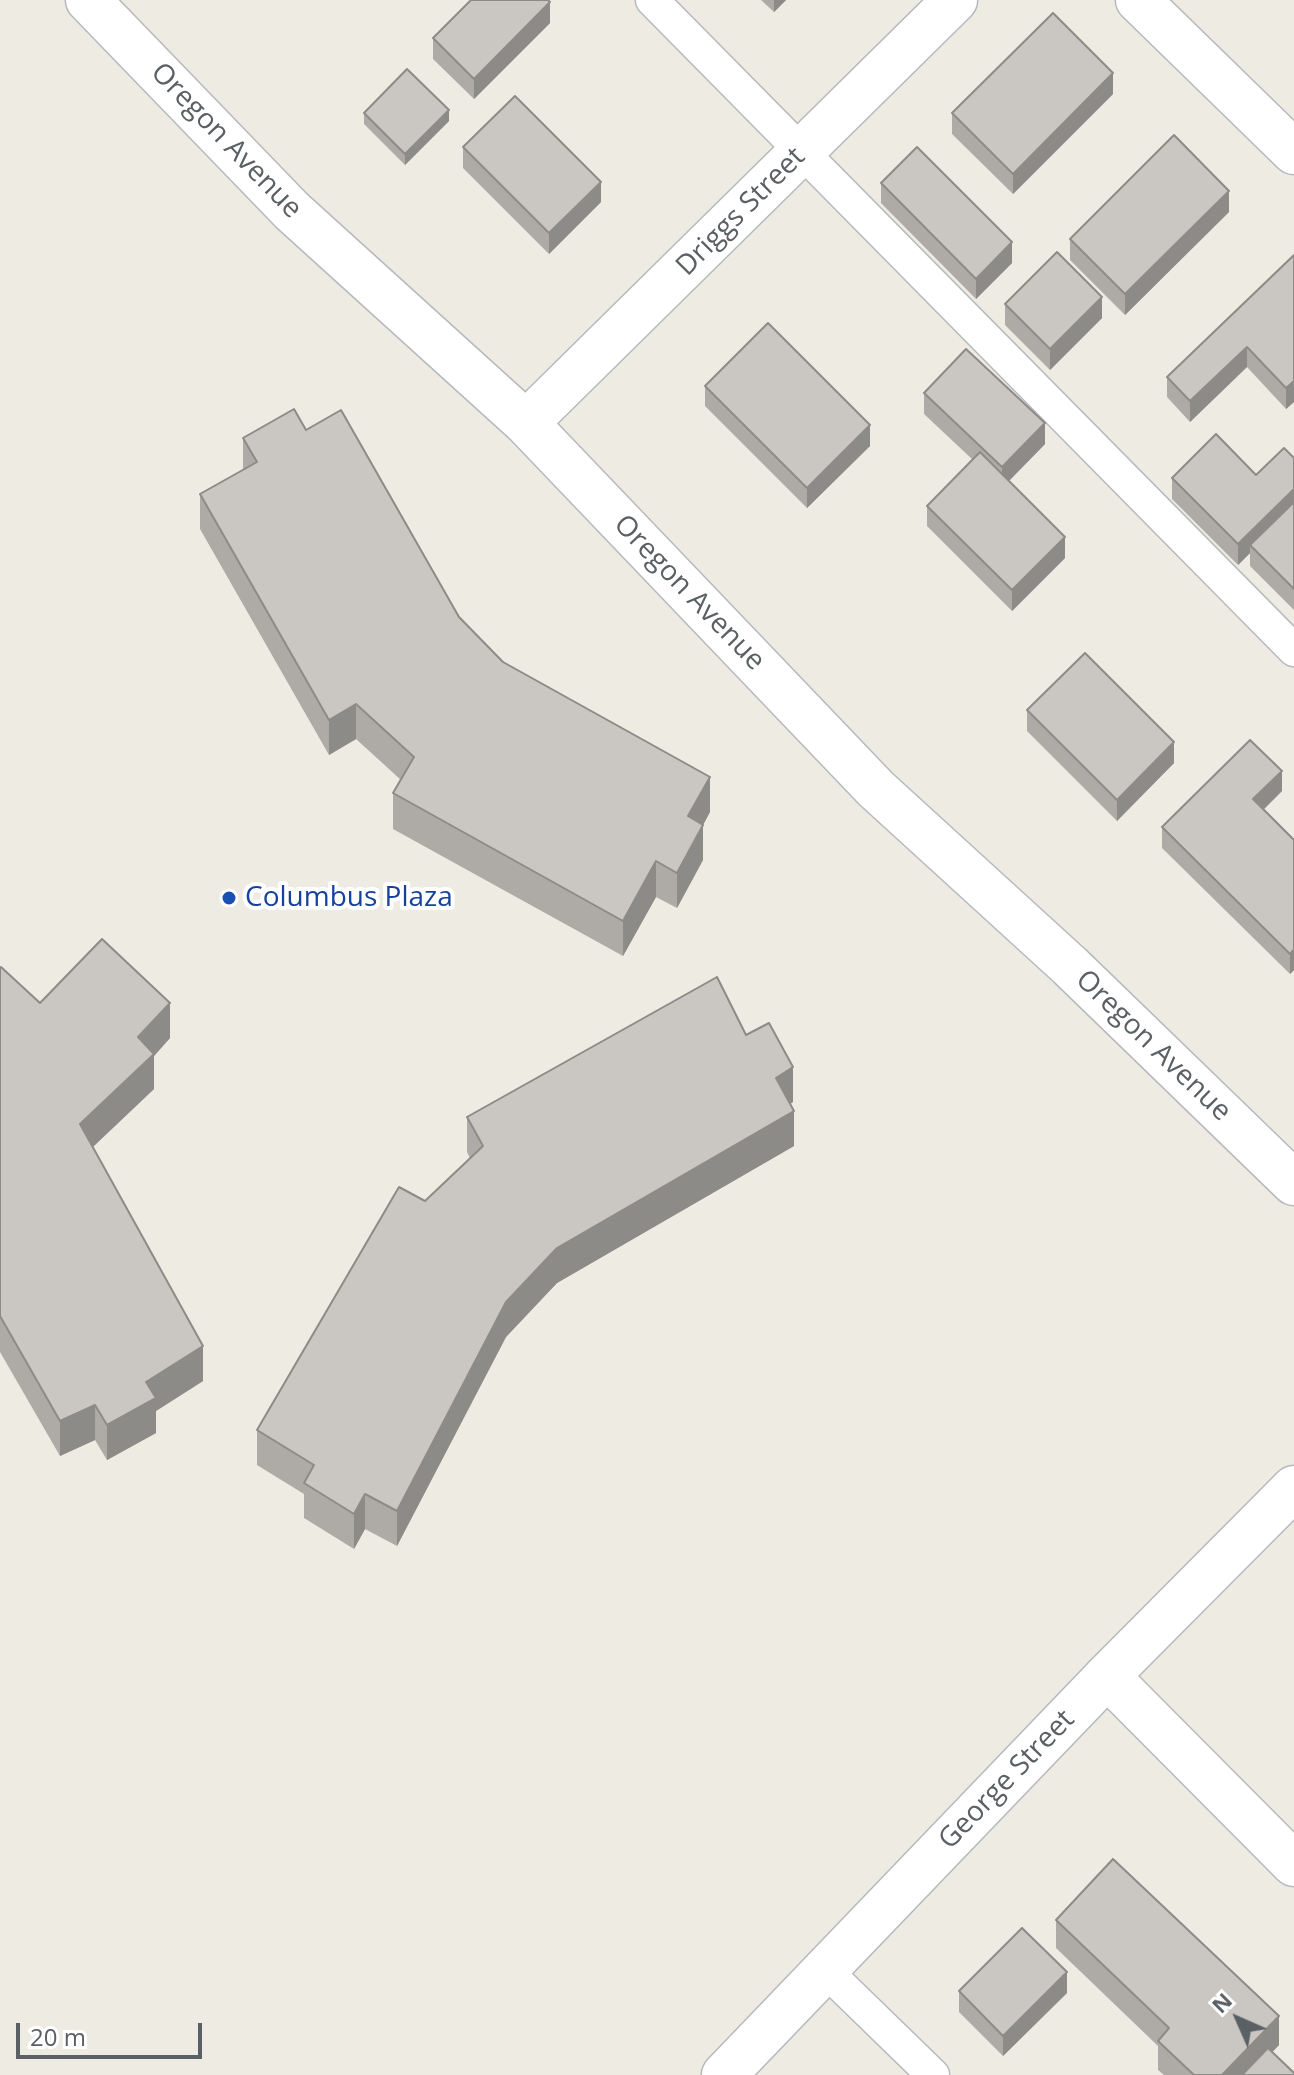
<!DOCTYPE html>
<style>
body{margin:0}
#map{position:relative;width:1294px;height:2075px;overflow:hidden;background:#eeebe3;font-family:"Open Sans",sans-serif}
canvas{display:block}
.north{position:absolute;left:1198px;top:1979px;width:80px;height:80px;-webkit-text-stroke:6px #fff;paint-order:stroke;rotate:315deg;font-size:22px;font-weight:700;line-height:32px;text-align:center;color:#5b6064}
.north::after{content:'';display:block;margin:auto;width:28px;height:36px;background:#5b6064;clip-path:polygon(50% 0,100% 100%,50% 72%,0 100%)}
.scale{position:absolute;left:16px;top:2023px;width:186px;height:36px;box-sizing:border-box;border:4px solid #5b6064;border-top:0;padding-left:10px;font-size:24px;line-height:28px;white-space:nowrap;color:#5b6064;-webkit-text-stroke:6px #fff;paint-order:stroke}
</style>
<div id="map">
<canvas width="1294" height="2075"></canvas>
<div class="north">N</div>
<div class="scale">20 m</div>
</div>
<script>
const c = document.querySelector('canvas').getContext('2d');
c.lineJoin = 'round';
const poly = rows => new Path2D(rows.map(r => 'M' + r).join(''));
function trace(path, color, width, dash) { c.strokeStyle = color; c.lineWidth = width; c.lineCap = dash ? 'butt' : 'round'; c.setLineDash(dash || []); c.stroke(path); }
function fill(path, color) { c.fillStyle = color; c.fill(path, 'evenodd'); }
function label(font, color, halo, rows, align = 'center') {
  c.font = font + ' "Open Sans",sans-serif'; c.lineWidth = 8; c.setLineDash([]); c.textBaseline = 'middle'; c.strokeStyle = halo; c.fillStyle = color; for (const [text, x, y, turn = 0] of rows) {
    c.save(); c.translate(x, y); c.rotate((+turn || 0) * Math.PI / 180); c.textAlign = isNaN(turn) ? turn : align; if (halo) c.strokeText(text, 0, 0); c.fillText(text, 0, 0); c.restore();
  }
}
const lane = poly([
 [652,0,1294,650],
 [825,1970,933,2075]
]);
const street = poly([
 [88,0,292,211,526,423,876,789,1070,966,1294,1183],
 [526,423,955,0],
 [1107,1676,1294,1864]
]);
const secondary = poly([
 [1138,0,1294,152],
 [724,2075,1107,1676,1294,1488]
]);
trace(lane, '#b6b9bd', 35);
trace(street, '#b6b9bd', 47);
trace(secondary, '#b5b9bd', 47);
trace(lane, '#fff', 32);
trace(street, '#fff', 44);
trace(secondary, '#fff', 44);
fill(poly([
 [761,0,786,0,774,12],
 [550,23,474,99,433,59,433,38],
 [1113,94,1013,194,952,134,952,113],
 [364,113,449,121,405,165,364,124],
 [463,147,601,202,549,254,463,168],
 [881,183,1012,263,976,299,881,203],
 [1229,212,1125,315,1070,260,1070,239],
 [1294,255,1294,402,1286,409,1247,367,1190,422,1167,397,1167,377],
 [1005,304,1102,318,1050,370,1005,325],
 [705,386,870,446,807,508,705,406],
 [924,393,1045,444,1009,481,1065,558,1012,611,927,526,927,506,973,460,924,414],
 [306,430,459,617,503,662,710,812,703,825,703,860,677,908,656,897,623,956,393,829,393,793,401,780,356,739,329,755,200,529,200,494,243,470,243,438],
 [1294,458,1294,610,1250,566,1250,553,1238,565,1172,499,1172,478,1256,475],
 [1027,710,1174,763,1117,821,1027,731],
 [1282,791,1264,809,1294,839,1294,970,1290,974,1162,848,1162,827],
 [0,968,40,1003,170,1038,154,1056,154,1089,93,1147,203,1381,156,1411,156,1433,107,1460,95,1440,60,1456,0,1352],
 [746,1035,793,1102,790,1104,794,1146,557,1283,506,1337,397,1546,365,1529,354,1549,304,1518,304,1494,257,1465,257,1430,425,1201,470,1158,467,1152,467,1117],
 [1056,1920,1279,2045,1272,2052,1294,2075,1164,2075,1158,2070,1158,2046,1056,1948],
 [959,1991,1067,1993,1003,2056,959,2012]
]), '#aeaba7');
fill(poly([
 [774,0,786,0,774,12],
 [550,2,550,23,474,99,474,79],
 [1113,73,1113,94,1013,194,1013,174],
 [449,110,449,121,405,165,405,154],
 [601,182,601,202,549,254,549,233],
 [1229,191,1229,212,1125,315,1125,294],
 [1012,242,1012,263,976,299,976,279],
 [1102,297,1102,318,1050,370,1050,349],
 [1247,347,1247,367,1190,422,1190,401],
 [1294,381,1294,402,1286,409,1286,388],
 [1045,423,1045,444,1002,488,1002,467],
 [870,425,870,446,807,508,807,488],
 [1294,489,1294,509,1250,545,1250,553,1238,565,1238,544],
 [1065,537,1065,558,1012,611,1012,590],
 [356,704,356,739,329,755,329,720],
 [1174,742,1174,763,1117,821,1117,800],
 [1282,771,1282,791,1253,820,1253,799],
 [710,777,710,812,703,825,703,860,677,908,677,873,688,816],
 [656,861,656,897,623,956,623,921],
 [1294,949,1294,970,1290,974,1290,954],
 [170,1003,170,1038,154,1056,154,1089,80,1159,80,1124,138,1037],
 [793,1067,793,1102,776,1114,776,1078],
 [794,1111,794,1146,557,1283,506,1337,397,1546,397,1511,506,1302,557,1248],
 [203,1346,203,1381,156,1411,156,1433,107,1460,107,1425,146,1382],
 [95,1405,95,1440,60,1456,60,1421],
 [365,1494,365,1529,354,1549,354,1514],
 [1067,1972,1067,1993,1003,2056,1003,2036],
 [1279,2016,1279,2045,1250,2075,1222,2075]
]), '#8d8b88');
const building = poly([
 [471,0,548,0,550,2,474,79,433,38,471,0],
 [1053,13,1113,73,1013,174,952,113,1053,13],
 [407,69,449,110,405,154,364,113,407,69],
 [515,96,601,182,549,233,463,147,515,96],
 [1174,135,1229,191,1125,294,1070,239,1174,135],
 [917,147,1012,242,976,279,881,183,917,147],
 [1057,252,1102,297,1050,349,1005,304,1057,252],
 [1294,255,1294,381,1286,388,1247,347,1190,401,1167,377,1294,255],
 [768,323,870,425,807,488,705,386,768,323],
 [966,349,1045,423,1002,467,924,393,966,349],
 [294,409,306,430,341,410,459,617,503,662,710,777,688,816,703,825,677,873,656,861,623,921,393,793,414,757,356,704,329,720,200,494,257,462,243,438,294,409],
 [1216,434,1256,475,1284,448,1294,458,1294,489,1238,544,1172,478,1216,434],
 [980,452,1065,537,1012,590,927,506,980,452],
 [1294,502,1294,589,1250,545,1294,502],
 [1085,653,1174,742,1117,800,1027,710,1085,653],
 [1250,740,1282,771,1253,799,1294,840,1294,949,1290,954,1162,827,1250,740],
 [102,939,170,1003,138,1037,154,1054,80,1124,203,1346,146,1382,156,1398,107,1425,95,1405,60,1421,0,1316,0,968,1,967,40,1003,102,939],
 [717,977,746,1035,769,1023,793,1067,776,1078,794,1111,557,1248,506,1302,397,1511,365,1494,354,1514,304,1483,314,1465,257,1430,399,1187,425,1201,483,1146,467,1117,717,977],
 [1113,1859,1279,2016,1222,2075,1194,2075,1158,2041,1169,2028,1056,1920,1113,1859],
 [1022,1928,1067,1972,1003,2036,959,1991,1022,1928],
 [1268,2048,1294,2073,1294,2075,1242,2075,1268,2048]
]);
fill(building, '#cac7c2');
trace(building, '#8d8b88', 2);
for (const [x, y, r, color] of [
 [229,898,8,"#1a4fb4"]
]) { const dot = new Path2D(); dot.arc(x, y, r, 0, 2 * Math.PI); c.fillStyle = color; c.fill(dot); trace(dot, '#fff', 3); }
label('28px', '#5b6064', '#fff', [
 ["Oregon Avenue",226,141,46],
 ["Driggs Street",741,212,-45],
 ["Oregon Avenue",689,593,46],
 ["Oregon Avenue",1153,1046,44],
 ["George Street",1007,1780,-46]
]);
label('28px', '#164399', '#fff', [
 ["Columbus Plaza",245,898]
], 'left');
</script>
